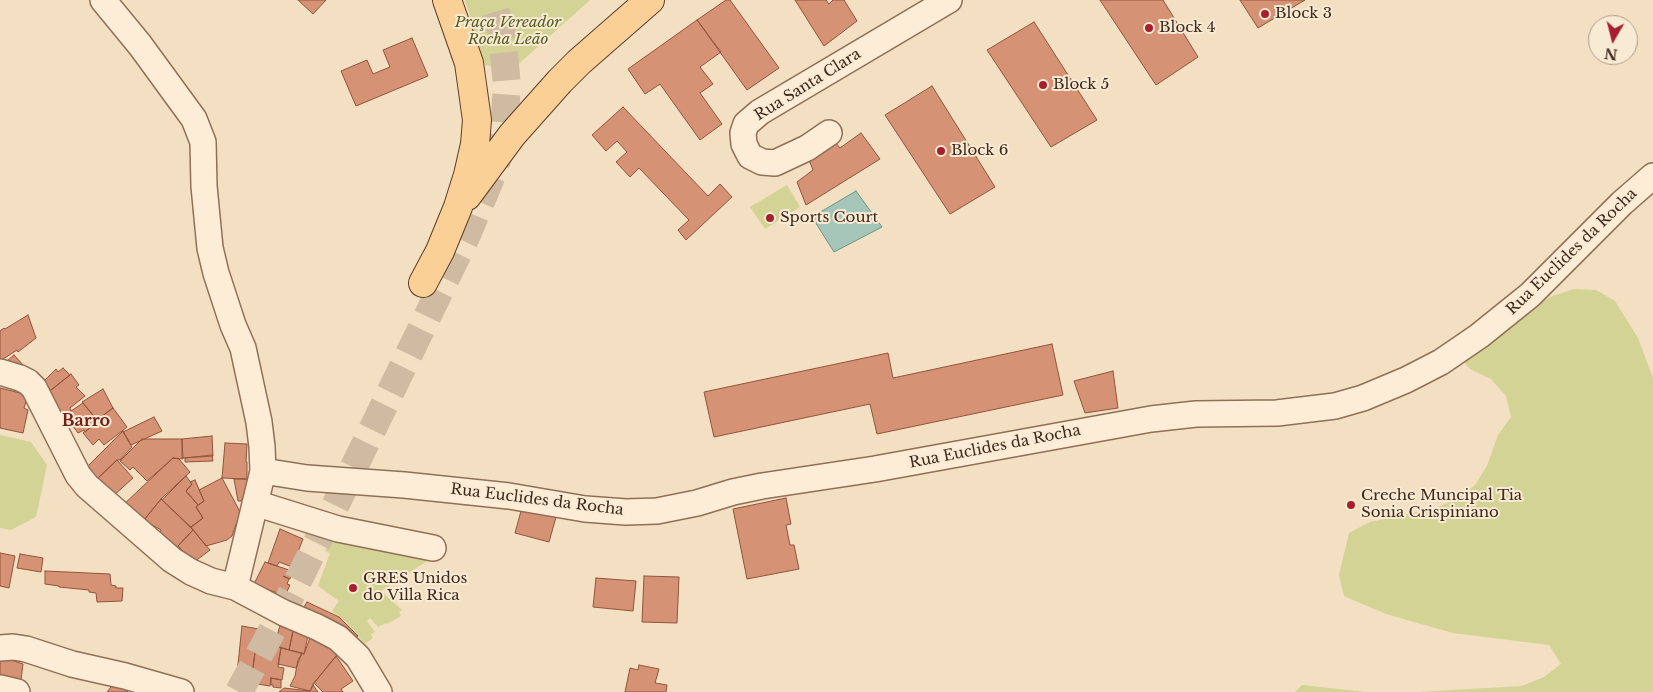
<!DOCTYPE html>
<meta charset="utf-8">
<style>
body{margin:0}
#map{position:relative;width:1653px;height:692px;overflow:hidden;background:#f3dfc2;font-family:"Libre Baskerville",serif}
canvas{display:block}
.north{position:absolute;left:1588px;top:15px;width:50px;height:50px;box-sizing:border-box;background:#f9ead3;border:1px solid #ae9d8a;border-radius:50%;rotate:188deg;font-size:14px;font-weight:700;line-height:20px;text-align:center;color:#3e291d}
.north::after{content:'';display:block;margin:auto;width:18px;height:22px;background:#a61f2f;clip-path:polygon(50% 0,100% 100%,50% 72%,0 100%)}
</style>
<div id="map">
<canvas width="1653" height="692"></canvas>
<div class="north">N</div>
</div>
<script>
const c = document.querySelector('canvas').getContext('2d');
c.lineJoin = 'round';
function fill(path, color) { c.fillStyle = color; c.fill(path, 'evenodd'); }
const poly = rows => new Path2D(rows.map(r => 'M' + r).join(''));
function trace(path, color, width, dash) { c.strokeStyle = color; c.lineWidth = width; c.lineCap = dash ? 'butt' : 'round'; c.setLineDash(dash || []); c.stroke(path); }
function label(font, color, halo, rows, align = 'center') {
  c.font = font + ' "Libre Baskerville",serif'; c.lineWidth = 4; c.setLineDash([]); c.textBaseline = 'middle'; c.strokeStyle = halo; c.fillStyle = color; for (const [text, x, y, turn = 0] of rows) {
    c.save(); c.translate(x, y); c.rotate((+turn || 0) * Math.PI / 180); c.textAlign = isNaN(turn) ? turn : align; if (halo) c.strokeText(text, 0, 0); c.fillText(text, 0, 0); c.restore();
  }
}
fill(poly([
 [465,0,590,0,512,70,485,65],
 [787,185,800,207,765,229,750,207],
 [1574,289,1596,290,1615,301,1638,338,1653,378,1653,692,1419,692,1522,686,1544,677,1561,664,1549,645,1453,633,1386,614,1344,596,1339,575,1349,533,1370,522,1436,508,1458,498,1475,485,1487,466,1498,435,1511,417,1506,396,1491,379,1470,369,1456,352,1552,296],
 [0,435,31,442,47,465,36,517,11,530,0,528],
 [334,531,419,547,427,561,381,591,402,610,399,612,401,616,387,624,386,623,378,627,380,629,370,618,367,621,375,632,371,634,373,638,365,644,347,623,332,611,339,601,318,586,330,553,325,551],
 [1302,685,1366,692,1295,692]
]), '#d2d395');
const water = poly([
 [856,191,882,227,834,252,812,217,856,191]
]);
fill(water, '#a5c5b8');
trace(water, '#6a9586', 1);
const building = poly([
 [298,0,326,0,313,14,298,0],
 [726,0,730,0,779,68,747,90,697,20,726,0],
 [795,0,826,0,829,4,833,0,844,0,857,21,824,46,795,0],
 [1100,0,1163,0,1198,57,1156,85,1100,0],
 [1240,0,1305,0,1258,28,1240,0],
 [697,20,721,52,700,67,713,84,700,93,722,124,700,140,660,84,645,94,628,69,697,20],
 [1034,22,1097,120,1051,147,987,50,1034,22],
 [412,38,428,76,356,106,341,71,367,60,373,74,390,67,383,50,412,38],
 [932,86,995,187,950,214,885,115,932,86],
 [623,107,708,196,720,184,732,197,686,240,678,230,689,220,639,168,630,177,616,162,627,152,617,141,606,151,592,135,623,107],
 [861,133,880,159,806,205,797,182,813,170,807,155,835,142,840,148,861,133],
 [28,315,36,338,18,352,17,350,0,361,0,331,4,328,5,329,28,315],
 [1052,344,1063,395,877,434,870,404,714,437,704,392,888,353,893,378,1052,344],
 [14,355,24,366,17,371,0,367,14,355],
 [63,368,70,375,46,394,39,386,56,369,58,372,63,368],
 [1113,371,1118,408,1085,413,1074,381,1113,371],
 [71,374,79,385,76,387,85,396,70,408,71,411,59,419,46,394,71,374],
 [0,388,28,395,24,408,28,410,23,433,0,428,0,388],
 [103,389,113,408,97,420,82,402,103,389],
 [83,403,97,420,94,422,95,424,85,432,84,430,78,433,70,422,62,429,59,419,83,403],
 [113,408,127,427,104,445,99,439,93,445,83,433,95,424,94,422,113,408],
 [154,417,162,431,131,445,123,432,154,417],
 [123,431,132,447,120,460,117,460,97,479,87,467,123,431],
 [212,436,213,456,182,458,182,439,212,436],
 [142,439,182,439,183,459,173,458,147,481,133,467,130,470,120,461,142,439],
 [225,443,247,444,246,462,247,462,247,479,222,478,225,443],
 [212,455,213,461,185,462,185,458,212,455],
 [173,458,179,459,190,472,161,499,144,520,122,506,173,458],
 [117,460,133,478,112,497,97,479,117,460],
 [186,476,192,484,186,491,198,505,196,507,203,518,191,527,162,500,186,476],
 [222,478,238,508,240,513,232,536,227,540,206,546,191,527,203,518,196,507,204,501,199,490,222,478],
 [234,479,249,479,248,501,238,501,234,479],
 [195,480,204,501,198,505,186,491,192,484,190,482,195,480],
 [786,498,791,524,786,525,790,545,794,545,799,569,747,579,733,509,786,498],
 [161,499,193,530,177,547,159,534,161,530,144,520,161,499],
 [524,500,558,510,549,542,515,533,524,500],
 [280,529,303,539,292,567,279,562,277,566,268,563,280,529],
 [193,530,210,550,194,562,178,546,193,530],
 [0,553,15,556,9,588,0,586,0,553],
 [20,554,43,558,41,572,17,568,20,554],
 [311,559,319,562,310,583,302,580,311,559],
 [265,562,292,571,290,579,283,576,289,579,287,584,290,585,285,596,254,584,265,562],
 [45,571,110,574,111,585,116,586,116,588,123,588,122,601,97,602,96,593,89,592,89,590,59,587,59,586,45,584,45,571],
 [644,576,679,577,677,623,642,622,644,576],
 [596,578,636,581,633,611,593,607,596,578],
 [307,602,339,617,358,636,355,639,327,620,304,607,307,602],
 [242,626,264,630,263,638,257,637,251,683,253,685,248,684,247,691,240,689,241,684,236,683,242,626],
 [280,626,293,631,289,650,274,645,280,626],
 [293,631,308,636,304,654,289,650,293,631],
 [257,637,275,641,274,645,281,648,278,667,284,668,282,680,271,678,270,686,251,683,257,637],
 [310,638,331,649,338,654,314,683,310,691,290,686,295,676,298,660,302,653,304,654,310,638],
 [281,648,302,653,296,668,278,664,281,648],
 [336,656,353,681,341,689,343,692,323,692,314,683,336,656],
 [9,659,23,664,21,680,0,678,0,662,9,659],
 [639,665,659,669,655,683,667,685,666,692,625,692,630,668,638,670,639,665],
 [271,678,281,680,281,688,273,687,273,685,271,685,271,678],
 [114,683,132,687,127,692,107,692,114,683],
 [313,685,318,692,279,692,284,688,310,691,313,685]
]);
fill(building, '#d69274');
trace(building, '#92533a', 1);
trace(poly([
 [239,692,287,603,337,502,466,237,490,180,498,157,504,129,507,86,502,33,492,0]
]), '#cfbba1', 28, [28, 14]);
const minor = poly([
 [103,0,140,45,194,119,203,142,204,186,210,248,216,273,233,325,243,348,259,422,262,447,263,471,235,587,284,613,317,627,338,638,358,657,379,692],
 [829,133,807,148,775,163,762,162,750,156,744,144,743,133,746,124,760,112,949,0],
 [0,372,20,378,28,382,34,388,78,475,87,486,172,560,191,572,211,581,235,587],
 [263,471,307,478,404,485,509,496,585,509,626,512,657,511,697,503,733,492,762,486,875,469,1151,419,1196,414,1277,413,1335,406,1363,398,1406,380,1441,362,1479,336,1530,295,1622,203,1653,176],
 [255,503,338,529,433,548],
 [0,648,13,647,26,649,72,664,125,676,181,692],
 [0,688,17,692]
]);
const major = poly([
 [467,196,512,135,560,81,579,62,650,0],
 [423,283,440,251,458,207,468,175,475,144,477,120,469,63,447,0]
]);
trace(minor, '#906f57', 28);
trace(major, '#5d3d2b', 30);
trace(minor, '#fdedd7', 25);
trace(major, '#fad096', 28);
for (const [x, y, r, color] of [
 [1265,14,5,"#a61f2f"],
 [1149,28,5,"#a61f2f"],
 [1043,85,5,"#a61f2f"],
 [941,151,5,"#a61f2f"],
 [770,218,5,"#a61f2f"],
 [1351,505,5,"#a61f2f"],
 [353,588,5,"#a61f2f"]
]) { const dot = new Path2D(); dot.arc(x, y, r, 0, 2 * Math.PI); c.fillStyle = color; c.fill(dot); trace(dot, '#f9ead3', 2); }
label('15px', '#3e291d', '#f9ead3', [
 ["Block 3",1275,14],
 ["Block 4",1159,28],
 ["Block 5",1053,85],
 ["Block 6",951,151],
 ["Sports Court",780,218],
 ["Creche Muncipal Tia",1361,496],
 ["Sonia Crispiniano",1361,513],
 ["GRES Unidos",363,579],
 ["do Villa Rica",363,596]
], 'left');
label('italic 15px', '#545d21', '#f9ead3', [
 ["Praça Vereador",508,23],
 ["Rocha Leão",508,40]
]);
label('15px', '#3e291d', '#f9ead3', [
 ["Rua Santa Clara",808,85,-32],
 ["Rua Euclides da Rocha",1572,252,-44],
 ["Rua Euclides da Rocha",995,447,-11],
 ["Rua Euclides da Rocha",537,500,7]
]);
label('bold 16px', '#702017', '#f9ead3', [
 ["Barro",86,421]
]);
</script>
